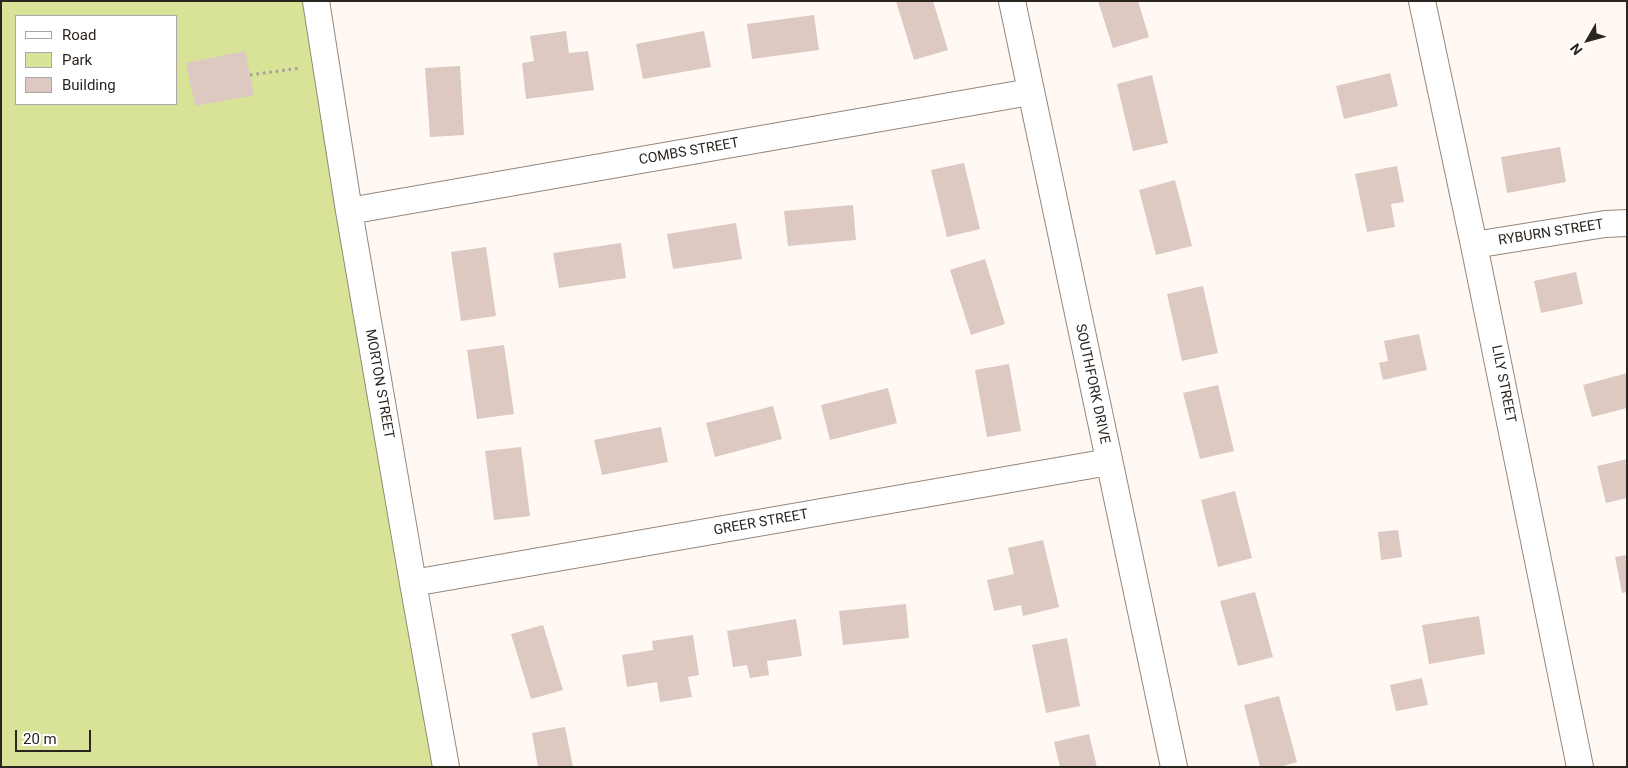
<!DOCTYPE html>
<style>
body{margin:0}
#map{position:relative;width:1628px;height:768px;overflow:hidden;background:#fff8f3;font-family:Roboto,sans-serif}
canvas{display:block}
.frame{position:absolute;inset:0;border:2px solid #2b2520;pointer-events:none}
.legend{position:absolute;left:15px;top:15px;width:162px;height:90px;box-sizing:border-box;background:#fff;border:1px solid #aaa8a6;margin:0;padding:6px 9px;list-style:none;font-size:15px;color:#2b2520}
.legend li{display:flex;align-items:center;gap:10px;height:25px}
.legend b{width:25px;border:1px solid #aaa8a6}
.north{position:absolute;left:1563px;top:15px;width:50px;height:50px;-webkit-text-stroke:4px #fff;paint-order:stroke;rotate:232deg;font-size:14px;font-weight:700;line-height:20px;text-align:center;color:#2b2520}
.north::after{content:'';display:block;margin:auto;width:18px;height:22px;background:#2b2520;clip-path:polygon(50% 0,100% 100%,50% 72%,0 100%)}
.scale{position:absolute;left:15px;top:730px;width:76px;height:22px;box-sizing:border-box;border:2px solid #2b2520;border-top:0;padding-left:6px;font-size:15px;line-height:18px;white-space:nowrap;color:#2b2520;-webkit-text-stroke:4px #fff;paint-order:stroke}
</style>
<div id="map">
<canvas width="1628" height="768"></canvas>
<div class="frame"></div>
<ul class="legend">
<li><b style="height:6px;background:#fff"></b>Road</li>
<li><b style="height:14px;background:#d8e397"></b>Park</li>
<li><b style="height:14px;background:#ddc9c1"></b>Building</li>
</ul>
<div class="north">N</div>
<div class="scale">20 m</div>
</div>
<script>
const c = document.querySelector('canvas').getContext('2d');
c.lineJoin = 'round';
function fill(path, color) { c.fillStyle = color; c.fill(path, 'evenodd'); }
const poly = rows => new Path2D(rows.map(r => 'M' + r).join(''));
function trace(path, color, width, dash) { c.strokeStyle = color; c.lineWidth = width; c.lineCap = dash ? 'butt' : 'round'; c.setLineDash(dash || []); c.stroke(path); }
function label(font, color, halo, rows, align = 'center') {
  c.font = font + ' Roboto,sans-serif'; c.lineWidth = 5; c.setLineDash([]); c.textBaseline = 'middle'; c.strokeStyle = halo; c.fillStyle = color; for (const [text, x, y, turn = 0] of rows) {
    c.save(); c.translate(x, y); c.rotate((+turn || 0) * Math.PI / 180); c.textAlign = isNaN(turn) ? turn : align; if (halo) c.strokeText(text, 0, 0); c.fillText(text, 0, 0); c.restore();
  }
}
fill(poly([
 [1,1,316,1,446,767,1,767],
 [16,16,176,16,176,104,16,104]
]), '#d8e397');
fill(poly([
 [896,1,933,1,948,50,914,60],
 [1098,1,1138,1,1149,37,1113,48],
 [814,15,819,50,752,59,747,24],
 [566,31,569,53,588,51,594,90,526,99,522,63,534,61,530,36],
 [704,31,711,67,643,79,636,44],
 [245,51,254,95,195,106,186,63],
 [460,66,464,135,430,137,425,68],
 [1390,73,1398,106,1344,119,1336,86],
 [1152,75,1168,143,1133,151,1117,84],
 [1560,147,1566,182,1507,193,1501,157],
 [964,163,980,229,947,237,931,170],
 [1397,166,1404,202,1391,204,1395,227,1367,232,1355,174],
 [1175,180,1192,246,1156,255,1139,190],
 [853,205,856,240,788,246,784,211],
 [736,223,742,259,673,269,667,234],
 [621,243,626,278,559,288,553,253],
 [486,247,496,316,461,321,451,252],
 [985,259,1005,324,971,335,950,270],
 [1576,272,1583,304,1541,313,1534,281],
 [1203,286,1218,353,1182,361,1167,294],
 [1419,334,1427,370,1383,380,1379,363,1388,361,1384,341],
 [504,345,514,414,477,419,467,350],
 [1009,364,1021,431,987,437,975,370],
 [1627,373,1627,408,1592,417,1583,385],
 [1218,385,1234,451,1200,459,1183,393],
 [888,388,897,423,830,440,821,405],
 [773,406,782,439,715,457,706,423],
 [661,427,668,462,602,475,594,440],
 [521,447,530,516,494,520,485,451],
 [1627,459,1627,498,1606,503,1597,466],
 [1235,491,1252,558,1218,567,1201,500],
 [1398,530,1402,557,1381,560,1378,532],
 [1043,540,1059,607,1023,616,1021,605,994,611,987,580,1014,574,1008,548],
 [1627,555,1627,592,1622,593,1615,557],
 [1255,592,1273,657,1238,666,1220,601],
 [906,604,909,638,843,645,839,611],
 [1479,616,1485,654,1429,664,1422,625],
 [796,619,802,656,767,661,769,675,750,678,747,665,733,667,727,631],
 [543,625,563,690,531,699,511,634],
 [693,635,699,675,688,677,692,697,660,702,657,682,627,687,622,655,653,650,652,641],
 [1067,638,1080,706,1046,713,1032,645],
 [1422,678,1428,705,1396,711,1390,685],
 [1279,696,1297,762,1280,767,1260,767,1244,705],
 [565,727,573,767,538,767,532,733],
 [1089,734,1097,767,1060,767,1054,742]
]), '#ddc9c1');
const street = poly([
 [316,1,349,211,413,583,446,767],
 [1012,1,1174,767],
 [1422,1,1474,245,1580,767],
 [349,211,1030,92],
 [1474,245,1605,224,1627,223],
 [413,583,1109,462]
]);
trace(street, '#96877b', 28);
trace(poly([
 [250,75,300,68]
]), '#a39c97', 3, [2.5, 4]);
trace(street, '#fff', 26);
label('14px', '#2b2520', '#fff', [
 ["COMBS STREET",689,152,-10],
 ["RYBURN STREET",1551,233,-9],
 ["MORTON STREET",379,384,80],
 ["SOUTHFORK DRIVE",1092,384,78],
 ["LILY STREET",1503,384,79],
 ["GREER STREET",761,523,-10]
]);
</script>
